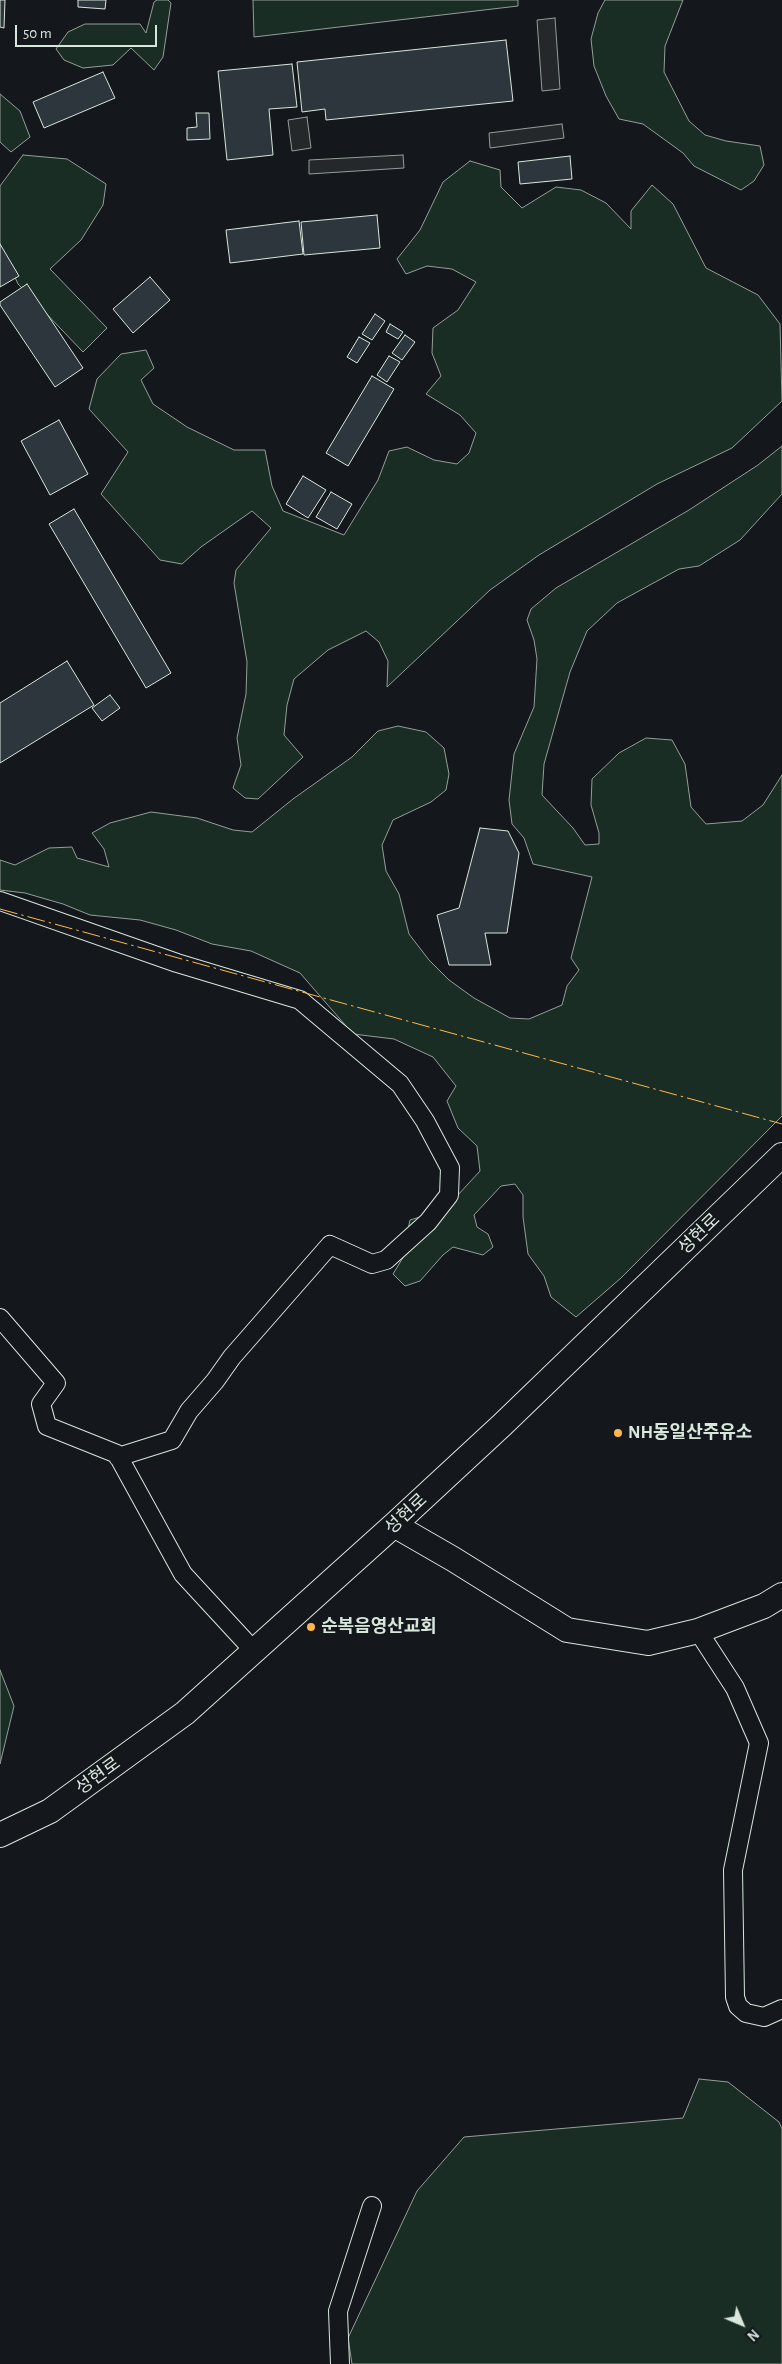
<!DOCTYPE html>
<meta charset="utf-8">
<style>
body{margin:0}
#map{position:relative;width:782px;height:2364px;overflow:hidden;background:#14181c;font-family:"Alegreya Sans",sans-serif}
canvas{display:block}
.north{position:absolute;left:717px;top:2299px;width:50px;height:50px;-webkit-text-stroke:4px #14181c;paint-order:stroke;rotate:135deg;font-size:14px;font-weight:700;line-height:20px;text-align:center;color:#d8e6dc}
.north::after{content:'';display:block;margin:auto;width:18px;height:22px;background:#d8e6dc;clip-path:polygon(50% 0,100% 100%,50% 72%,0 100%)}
.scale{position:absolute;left:15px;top:25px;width:142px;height:22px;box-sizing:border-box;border:2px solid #d8e6dc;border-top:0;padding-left:6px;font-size:15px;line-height:18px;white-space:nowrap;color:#d8e6dc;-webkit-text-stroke:4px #14181c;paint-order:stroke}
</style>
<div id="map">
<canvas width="782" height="2364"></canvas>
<div class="north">N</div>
<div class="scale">50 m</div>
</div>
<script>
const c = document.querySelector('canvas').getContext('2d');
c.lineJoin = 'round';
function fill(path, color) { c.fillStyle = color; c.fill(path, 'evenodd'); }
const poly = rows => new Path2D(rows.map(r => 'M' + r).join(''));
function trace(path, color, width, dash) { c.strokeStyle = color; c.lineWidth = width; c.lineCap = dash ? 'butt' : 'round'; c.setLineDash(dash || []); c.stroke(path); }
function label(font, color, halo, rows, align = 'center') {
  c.font = font + ' "Alegreya Sans","Noto Sans KR",sans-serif'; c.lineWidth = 4; c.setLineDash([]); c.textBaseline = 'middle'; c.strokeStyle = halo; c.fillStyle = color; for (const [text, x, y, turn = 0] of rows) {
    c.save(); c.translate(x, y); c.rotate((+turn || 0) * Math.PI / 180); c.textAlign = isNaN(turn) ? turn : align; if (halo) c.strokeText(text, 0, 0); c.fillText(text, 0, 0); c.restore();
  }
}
const green = poly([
 [157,0,168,0,171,3,163,57,154,70,131,48,113,65,83,68,64,60,56,49,68,32,85,24,140,24,146,33,154,2,157,0],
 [253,0,518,0,518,6,254,37,253,0],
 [605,0,683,0,665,46,664,72,689,121,705,135,726,141,760,146,764,165,754,181,741,190,694,166,683,153,643,124,619,119,606,96,594,66,591,39,598,13,605,0],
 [0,94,20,111,30,137,11,152,0,142,0,94],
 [23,155,67,159,106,184,103,205,81,240,50,269,107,328,83,352,18,284,5,255,0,256,0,186,23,155],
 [470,161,500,170,501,187,522,208,556,187,581,190,606,203,631,229,631,211,652,185,673,204,706,268,758,295,780,324,782,401,732,448,657,484,539,555,490,590,387,687,388,661,379,642,366,631,328,650,294,679,287,705,284,735,303,757,258,799,245,798,233,788,241,765,237,738,246,694,247,662,234,583,236,570,271,528,252,511,201,547,182,564,160,560,101,494,128,452,89,409,97,379,121,354,146,350,154,368,141,380,153,404,187,427,234,450,265,450,272,486,283,511,344,535,378,480,389,451,407,447,434,460,457,464,469,453,476,433,460,415,426,394,441,376,432,353,433,328,458,310,476,282,452,269,427,266,406,274,397,259,420,230,443,182,470,161],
 [782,446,782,494,740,540,699,566,679,569,617,603,587,631,570,672,544,764,542,795,573,828,585,845,599,844,599,833,591,805,592,779,619,753,646,738,672,740,685,764,691,807,706,824,742,821,763,805,782,775,782,1116,621,1278,576,1317,551,1297,544,1276,528,1254,523,1217,523,1195,515,1184,501,1186,474,1215,477,1227,488,1234,493,1247,483,1255,453,1247,443,1255,420,1281,405,1286,393,1274,410,1246,407,1234,410,1220,433,1213,457,1196,480,1171,477,1146,458,1128,447,1101,456,1086,433,1057,394,1039,353,1034,300,973,251,951,212,944,176,930,140,920,90,915,63,904,25,893,0,890,0,860,15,865,49,848,72,847,77,858,109,867,104,849,92,833,110,823,151,812,197,818,233,830,252,832,293,799,352,757,378,731,398,726,426,732,444,748,449,774,446,790,431,802,393,820,382,845,386,871,399,894,409,934,429,960,449,980,474,998,510,1018,529,1019,562,1005,567,986,579,970,571,958,592,877,533,864,524,838,512,824,509,800,514,754,534,707,537,659,534,640,527,620,531,609,556,588,689,510,758,465,782,446],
 [0,1670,14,1706,0,1764,0,1670],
 [699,2079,728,2082,779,2122,782,2129,782,2364,352,2364,348,2338,417,2191,464,2137,683,2118,699,2079]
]);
fill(green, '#1a2d24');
trace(green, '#939e99', 1);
const parking = poly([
 [555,18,560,89,542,91,537,20,555,18],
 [307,117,311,148,292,151,288,120,307,117],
 [562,124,564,138,490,148,489,133,562,124],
 [403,155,404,168,309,174,309,160,403,155]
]);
fill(parking, '#24282b');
trace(parking, '#939e99', 1);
const building = poly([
 [0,0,5,0,4,28,0,27,0,0],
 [78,0,106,0,105,9,78,7,78,0],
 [506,40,513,101,326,120,325,109,302,112,297,62,506,40],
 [292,64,297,107,269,109,273,155,227,160,218,71,292,64],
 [103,72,115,98,44,128,33,102,103,72],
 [196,113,209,113,210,139,187,140,187,128,197,127,196,113],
 [570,156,572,179,520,184,518,162,570,156],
 [377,215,380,248,304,255,301,222,377,215],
 [299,221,303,254,230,263,226,230,299,221],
 [0,244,19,276,0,287,0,244],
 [150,277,170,300,133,333,113,309,150,277],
 [27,284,83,368,55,387,0,305,0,302,27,284],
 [375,314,385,321,372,340,362,334,375,314],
 [390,324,403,332,398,339,386,332,390,324],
 [405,335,415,342,402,360,392,353,405,335],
 [359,337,370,343,357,363,347,357,359,337],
 [389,356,400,362,387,382,377,375,389,356],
 [372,376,394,389,348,466,326,453,372,376],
 [59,420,88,474,50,495,21,441,59,420],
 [303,476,326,490,308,518,286,504,303,476],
 [331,492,352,504,337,529,316,517,331,492],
 [74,509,171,673,146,688,49,524,74,509],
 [67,661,94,705,0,763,0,703,67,661],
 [110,695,120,708,102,721,92,708,110,695],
 [480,828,508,831,519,853,507,933,485,933,491,965,449,965,437,915,459,908,480,828]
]);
fill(building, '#2c363c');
trace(building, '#d8e6dc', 1);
const minor = poly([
 [0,901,177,963,300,1000,400,1084,425,1121,450,1168,449,1195,428,1222,386,1260,372,1264,330,1245,232,1357,215,1381,189,1411,172,1440,118,1457],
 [0,1318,56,1383,41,1404,47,1426,117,1454,183,1574,254,1651],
 [698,1631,735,1688,759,1743,733,1870,735,1997,738,2006,746,2013,764,2017,782,2009],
 [340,2364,338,2311,372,2206]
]);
const secondary = poly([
 [394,1525,453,1559,567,1630,648,1643,698,1631,764,1606,782,1595],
 [0,1835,50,1811,185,1713,394,1525,502,1425,782,1155]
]);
trace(minor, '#d8e6dc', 20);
trace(secondary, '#d8e6dc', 26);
trace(minor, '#14181c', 18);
trace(secondary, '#14181c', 24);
trace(poly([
 [0,909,782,1124]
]), '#ffb74d', 1, [18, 4, 2.5, 4]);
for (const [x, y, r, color] of [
 [618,1433,5,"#ffb74d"],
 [311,1627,5,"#ffb74d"]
]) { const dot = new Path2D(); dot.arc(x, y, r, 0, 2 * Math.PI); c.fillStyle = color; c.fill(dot); trace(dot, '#14181c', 2); }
label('18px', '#d8e6dc', '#14181c', [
 ["성현로",699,1234,-44],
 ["성현로",406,1514,-43],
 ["성현로",98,1776,-36]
]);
label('bold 18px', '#d8e6dc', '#14181c', [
 ["NH동일산주유소",628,1433],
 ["순복음영산교회",321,1627]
], 'left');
</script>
